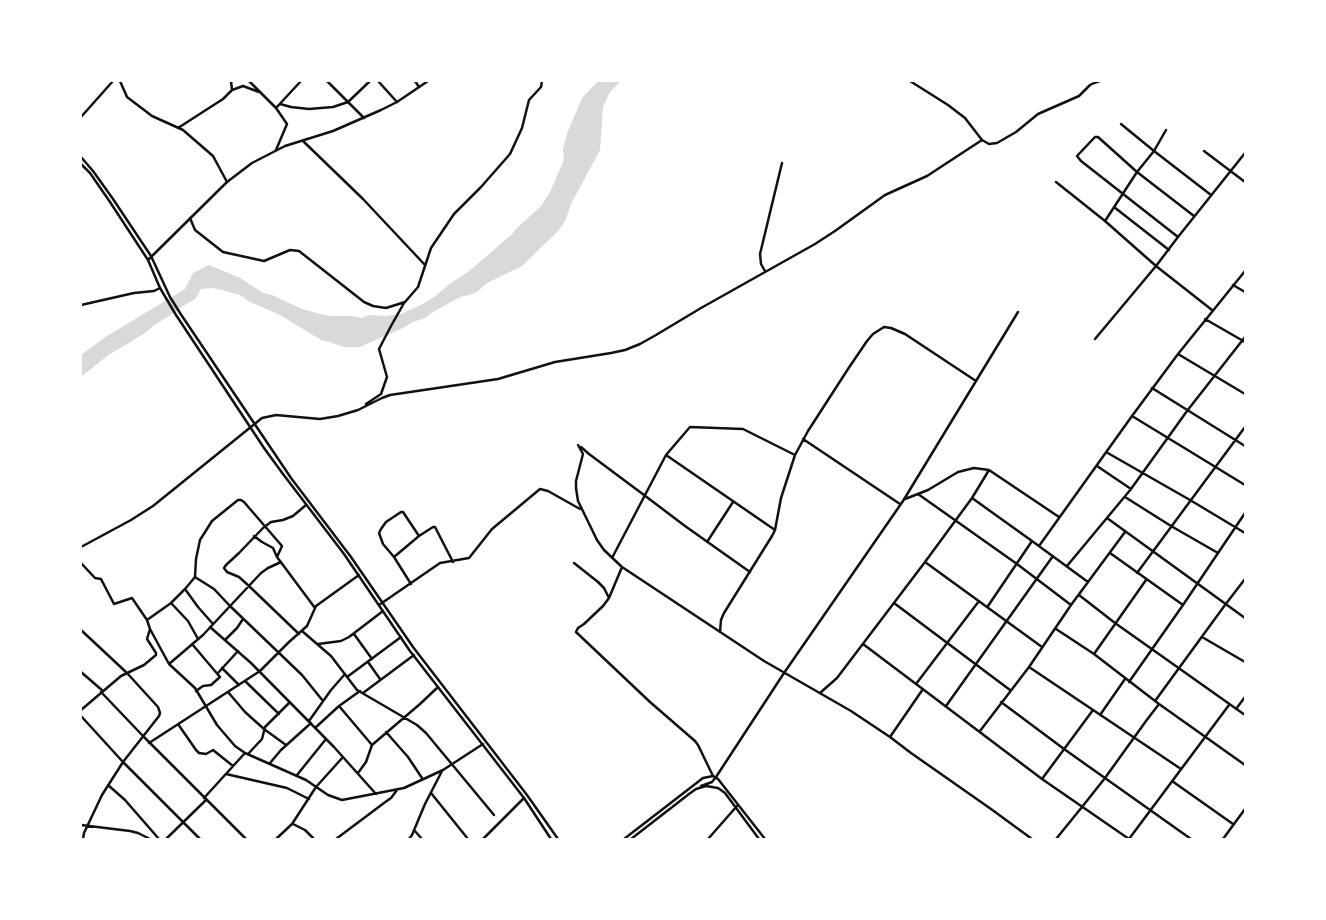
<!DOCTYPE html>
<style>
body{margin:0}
#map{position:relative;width:1326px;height:920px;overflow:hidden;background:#fff;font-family:"Archivo Narrow",sans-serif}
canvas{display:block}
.frame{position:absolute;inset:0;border:82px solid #fff;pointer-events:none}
</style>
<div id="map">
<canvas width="1326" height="920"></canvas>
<div class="frame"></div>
</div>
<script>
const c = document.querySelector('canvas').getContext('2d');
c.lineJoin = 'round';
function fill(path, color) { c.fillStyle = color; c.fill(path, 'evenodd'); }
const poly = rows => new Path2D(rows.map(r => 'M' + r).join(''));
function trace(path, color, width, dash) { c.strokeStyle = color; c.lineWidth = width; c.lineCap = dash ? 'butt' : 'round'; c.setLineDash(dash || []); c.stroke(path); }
fill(poly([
 [598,81,621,81,610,92,603,107,600,150,571,204,565,221,559,230,522,266,487,283,477,292,469,295,460,297,433,312,425,318,413,322,403,328,360,347,344,347,326,341,321,340,280,315,248,301,240,295,222,290,212,288,201,289,195,299,183,306,169,316,153,326,145,333,107,356,81,377,81,355,107,336,185,289,193,273,209,265,240,278,263,293,272,295,302,309,324,315,334,316,351,316,362,318,368,315,386,316,401,314,421,305,434,297,451,283,468,272,488,255,512,234,518,227,541,206,550,192,564,160,563,149,568,131,582,98]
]), '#d9d9d9');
trace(poly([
 [120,81,127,97,152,116,183,130,213,156,227,182],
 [249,81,276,108,287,124,276,150],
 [327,81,364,118],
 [378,81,397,102],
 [415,81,419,87],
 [910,81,948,105,965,118,982,140],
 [232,90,243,86,259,92],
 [280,104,291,107,309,109,333,107,348,102,370,81],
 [276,108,301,81],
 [1121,124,1154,151,1211,195],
 [178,128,223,99,232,90,231,81],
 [303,141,363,199,425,265],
 [1204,151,1245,182],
 [1056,182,1105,221,1156,266,1212,310],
 [1114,207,1169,250],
 [190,218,195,230,223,252,264,261,290,250,299,251,364,302,373,306,386,308,405,302,418,287,431,248,454,214,481,187,510,154,522,128,529,100,541,87,542,81],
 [1105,221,1137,172,1154,151,1166,130],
 [1178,237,1081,161,1077,156,1095,137,1098,137,1137,172,1194,216],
 [765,271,761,264,760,254,782,163],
 [1233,285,1245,292],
 [81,305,134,293,154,291,160,288],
 [1205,319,1245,342],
 [1095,339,1156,266,1178,237,1245,153],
 [1178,354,1245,394],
 [1152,388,1245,446],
 [366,404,381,394,387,377,379,349,391,326,404,303],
 [1132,416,1245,485],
 [803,439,900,504],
 [578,445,583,454,576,481,576,488,578,501,597,540,604,550,622,567,764,661,851,711,890,737,911,753,991,809,1032,839],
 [581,447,589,454,644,495,685,526,750,572],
 [1106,452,1190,500,1245,533],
 [666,455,775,530],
 [1097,466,1131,489],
 [918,494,1017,564,1071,605],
 [1125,497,1171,526,1218,553],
 [972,498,1032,541,1088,582],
 [905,499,928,490,958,472,974,468,989,470,1059,517],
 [1107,518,1245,618],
 [254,536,262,542,273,548,277,557,315,608],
 [707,542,733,502],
 [1039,546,1132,416,1178,354,1245,271],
 [81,547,131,520,153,506,262,418,276,415,320,419,338,416,358,410,382,398,390,395,498,379,555,362,611,353,625,350,640,344,656,335,701,308,815,244,835,231,885,195,927,176,982,140,989,144,997,143,1016,132,1038,114,1079,96,1090,85,1094,83,1100,81],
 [1110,553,1183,605],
 [277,557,282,546,244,502,241,500,238,500,212,521,200,540,196,559,195,577,185,589,171,603,147,620,150,629,169,664,195,688,217,725,235,746,245,753,306,780,328,795,342,800,404,788,443,770,483,744],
 [394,557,419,536,433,527,435,527,453,562],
 [612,558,666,455,690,427,743,429,795,455],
 [925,562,1042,647],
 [81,563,95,578,101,579,114,604,132,598,147,620],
 [574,563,598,582,604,588,609,598],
 [1067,566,1131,489,1187,411,1245,337],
 [622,567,609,598,603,606,584,624,578,628,576,632,650,702,695,741,698,745,713,776],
 [1137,573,1245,427],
 [195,577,214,589,230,606,302,675,323,701],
 [411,584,394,557,383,544,379,533,381,529,386,522,401,512,403,512,419,536],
 [185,589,198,607,213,624],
 [1079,595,1115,623,1245,715],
 [171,603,188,621,198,639],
 [894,603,1010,690],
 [379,605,440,563,469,558,492,529,540,489,548,491,580,509],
 [988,606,1032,541],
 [210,627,251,663,334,747,376,794],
 [1056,629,1094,654,1159,704,1245,765],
 [81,630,127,673,158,707,160,713,159,716,123,762,102,795,84,833,83,839],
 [302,631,331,656,357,690,417,725,426,733,494,815],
 [720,632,721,620,724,613,772,536,775,530,781,498,795,455,808,431,848,369,867,341,873,334,884,327,891,328,905,334,976,381],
 [299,634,249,586,239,577,227,572,224,568,226,565,239,553,263,528,271,522,283,520,293,516,306,505],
 [354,634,372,659],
 [1202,637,1245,662],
 [225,640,237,628,243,619],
 [192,644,220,677,211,685,203,686,196,691],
 [318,644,341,641,349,637,383,611],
 [863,644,1042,779,1129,839],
 [1094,654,1146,580],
 [368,662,380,679],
 [169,664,203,635,261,573,268,568,281,562],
 [1029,667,1181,769],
 [222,668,239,685],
 [81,672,103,691],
 [218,673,238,651],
 [347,677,401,637],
 [245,681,279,714],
 [1129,682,1183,605,1245,513],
 [916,684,979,601],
 [101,692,143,736,246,839],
 [228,692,245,712,264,729,286,745],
 [363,693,414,655],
 [820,693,837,678,925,562,972,498,989,470],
 [1155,701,1225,605,1245,579],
 [1001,702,1064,749,1191,839],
 [339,706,372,745],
 [946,706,1053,556],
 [1236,709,1245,697],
 [81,710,121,676,144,665,156,655,156,653,147,639,150,629],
 [1100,715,1125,679],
 [81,716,123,762,200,839],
 [309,721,331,690,345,674],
 [178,724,196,750,199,753,206,754,213,750,233,766],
 [315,728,339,706,360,691],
 [980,731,1029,667,1071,605,1125,532],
 [386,732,408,757,422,778],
 [890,737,923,689],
 [149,743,260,671,289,642,307,626,316,606,359,575],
 [248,754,262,739,265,727,290,702],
 [270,763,281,750,311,723],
 [358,773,366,762,372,745,420,704,438,687],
 [226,774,287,788,309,799],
 [297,775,326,739],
 [1042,779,1093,710],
 [1172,781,1233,824],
 [108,785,125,800,159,839],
 [701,786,712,782,716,777,784,673,903,501,1018,312],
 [431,793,468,839],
 [204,798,245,753],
 [293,824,305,830,314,839],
 [81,825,130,831,138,833,150,839],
 [414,830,422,839],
 [166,839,206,800],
 [276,839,292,824,316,787,343,757],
 [336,839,384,803,391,798,397,790],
 [409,839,412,835,425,804,442,771],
 [483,839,524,798],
 [708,839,737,806],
 [1056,839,1082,807,1105,778,1146,721,1159,704],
 [1129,839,1229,705],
 [1223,839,1245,809]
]), '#111', 2.5);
trace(poly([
 [81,117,113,81],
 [81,157,93,171,113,199,151,256,170,297,180,313,291,478,351,557,413,647,527,795,558,839],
 [81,164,90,173,110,202,148,260,160,288,176,315,264,448,283,474,344,554,410,651,524,798,551,839],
 [148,260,227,182,252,163,285,146,333,131,381,110,397,102,428,81],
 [624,839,703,778,713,776,718,779,765,839],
 [631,839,689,794,696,789,706,786,718,788,725,793,759,839]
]), '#111', 2.5);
</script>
